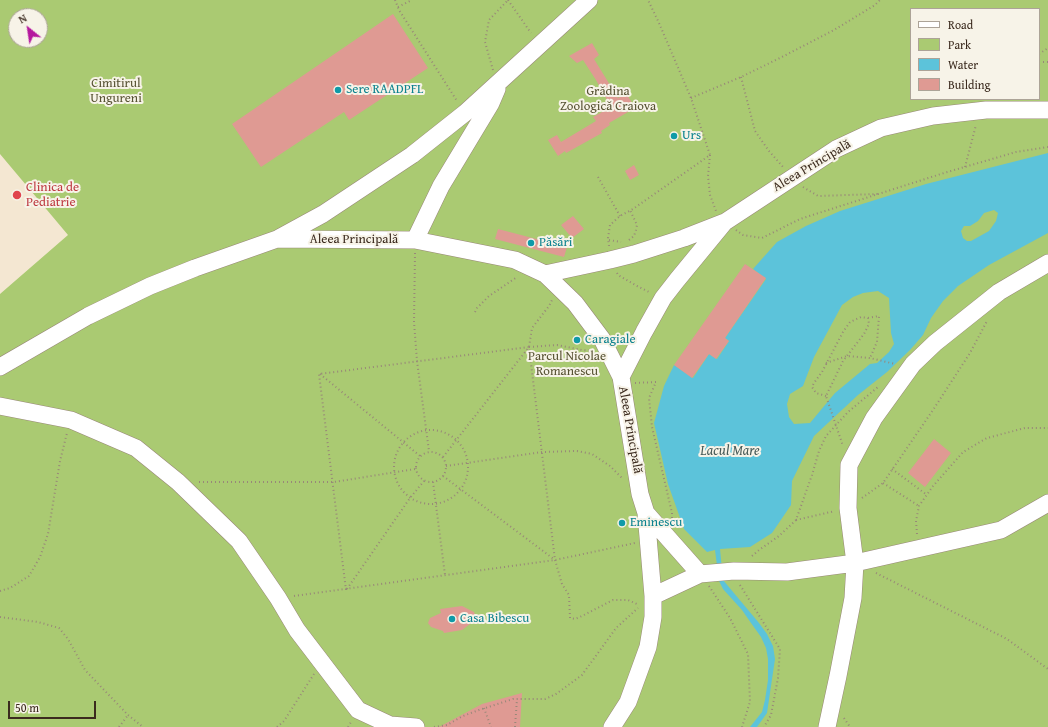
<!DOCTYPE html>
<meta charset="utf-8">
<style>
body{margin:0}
#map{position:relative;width:1048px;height:727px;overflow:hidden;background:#f4e7d2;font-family:"Gentium Book Plus",serif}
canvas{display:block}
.legend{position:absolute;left:910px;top:8px;width:130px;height:92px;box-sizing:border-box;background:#f7f3e8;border:1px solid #aca397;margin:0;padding:5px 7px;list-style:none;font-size:12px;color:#3b2a1e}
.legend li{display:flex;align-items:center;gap:8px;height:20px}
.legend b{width:20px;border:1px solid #aca397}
.north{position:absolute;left:8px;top:8px;width:40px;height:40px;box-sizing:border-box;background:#f7f3e8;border:1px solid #aca397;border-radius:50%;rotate:330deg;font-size:11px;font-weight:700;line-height:16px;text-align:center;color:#3b2a1e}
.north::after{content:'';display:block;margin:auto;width:14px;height:18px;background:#b5179e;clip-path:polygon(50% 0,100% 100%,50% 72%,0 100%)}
.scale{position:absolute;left:8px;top:701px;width:88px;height:18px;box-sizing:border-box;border:2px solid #3b2a1e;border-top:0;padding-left:5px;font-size:12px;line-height:14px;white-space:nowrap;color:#3b2a1e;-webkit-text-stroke:3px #f7f3e8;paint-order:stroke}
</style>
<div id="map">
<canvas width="1048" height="727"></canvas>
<ul class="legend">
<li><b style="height:5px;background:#fff"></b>Road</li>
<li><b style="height:11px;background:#aaca72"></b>Park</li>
<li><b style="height:11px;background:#5cc3da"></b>Water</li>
<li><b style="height:11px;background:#df9a93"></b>Building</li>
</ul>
<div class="north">N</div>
<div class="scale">50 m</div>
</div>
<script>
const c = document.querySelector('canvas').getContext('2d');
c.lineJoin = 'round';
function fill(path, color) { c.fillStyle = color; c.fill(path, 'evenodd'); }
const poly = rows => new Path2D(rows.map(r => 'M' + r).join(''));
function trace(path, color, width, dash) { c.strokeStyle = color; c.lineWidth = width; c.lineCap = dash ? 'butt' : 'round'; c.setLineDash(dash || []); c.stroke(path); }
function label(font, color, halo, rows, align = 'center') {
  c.font = font + ' "Gentium Book Plus",serif'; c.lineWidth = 4; c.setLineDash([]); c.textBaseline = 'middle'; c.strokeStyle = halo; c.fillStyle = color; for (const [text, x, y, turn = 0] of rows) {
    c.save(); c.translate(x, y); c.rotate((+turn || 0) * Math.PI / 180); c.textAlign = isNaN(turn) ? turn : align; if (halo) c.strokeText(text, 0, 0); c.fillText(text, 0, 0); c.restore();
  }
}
fill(poly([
 [0,0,1048,0,1048,727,0,727,0,294,68,235,0,154],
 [911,9,1039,9,1039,99,911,99],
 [16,16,40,16,40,40,16,40]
]), '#aaca72');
fill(poly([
 [1048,153,1048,233,989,265,958,286,943,301,931,318,923,335,910,350,887,372,858,395,814,436,792,481,791,505,772,533,750,547,720,549,723,580,759,623,767,634,773,646,775,659,767,713,757,727,750,727,762,712,765,700,768,680,768,659,766,648,761,637,751,623,742,610,723,589,719,581,715,550,707,552,684,529,668,484,654,423,664,386,674,365,693,378,709,354,717,359,729,341,725,338,766,279,753,269,777,242,806,226,840,211,926,184],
 [994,210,998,213,996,221,989,231,971,241,967,241,963,238,961,231,964,226,970,226,978,221,984,213],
 [878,291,889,298,891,333,894,344,889,352,877,363,870,364,835,393,810,423,794,424,789,417,787,404,790,394,803,386,814,357,842,305,853,297,863,293]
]), '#5cc3da');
fill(poly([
 [393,14,428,68,349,120,344,112,261,167,232,124],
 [592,43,599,55,594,59,618,98,626,93,635,108,609,123,610,125,601,131,602,133,566,153,565,151,558,156,548,140,557,135,561,142,596,121,593,117,611,107,596,80,583,60,577,63,569,56],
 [634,165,639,175,630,180,625,171],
 [573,216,584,229,572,238,561,225],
 [498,229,567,247,564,257,495,239],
 [745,264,766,278,725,338,729,341,716,359,709,354,692,378,674,365],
 [934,439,951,453,925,487,908,473],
 [462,606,474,612,476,617,474,621,462,630,444,633,443,631,431,627,428,623,430,618,441,613,440,609],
 [522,693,520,727,439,727,482,704]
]), '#df9a93');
const minor = poly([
 [279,238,323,214,412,155,465,113,589,0],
 [415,240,441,186,491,103,497,89],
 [545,274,575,303,602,339,621,377],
 [0,367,88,316,150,286,195,268,277,239,415,240,515,260,545,274,610,260,634,254,684,238,725,222,836,149,881,128,933,116,986,110,1048,110],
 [0,406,71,420,136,448,178,482,239,541,278,598,297,630,358,710,390,725,416,727],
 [646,513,700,574],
 [653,596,700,574,734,571,787,572,855,563,1001,530,1048,503],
 [612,727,628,702,648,647,653,617,653,596,646,513,640,494,621,377,644,332,663,298,677,280,723,224],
 [827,727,838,676,853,598,855,563,848,508,849,465,874,418,913,364,935,343,999,292,1048,263]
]);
trace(minor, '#988878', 18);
trace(poly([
 [395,0,399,10,457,101],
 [508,0,531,33],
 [398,7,412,0],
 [1039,54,1048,48],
 [1039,62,1048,62],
 [493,70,485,42,489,20,508,0],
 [741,77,755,131,769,151,783,167],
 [691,98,741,77,780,58,834,30,875,5,880,0],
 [710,155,708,176,710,195,716,211],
 [965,167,976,125],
 [598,177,620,216],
 [803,187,818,196,878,194],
 [736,230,743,235,762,238,800,219,944,173,1016,152,1048,147],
 [609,240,621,242],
 [629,240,634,236,636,230,637,225,630,210],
 [609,246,608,238,610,225,620,216,633,209,710,155,691,98,659,23,648,0],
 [415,253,414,322,417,361,429,451],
 [617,273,618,275,637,286,651,293],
 [475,312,477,308,489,296,517,277],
 [868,318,879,316,877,342,870,358],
 [529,347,557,345,582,350,593,351],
 [826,363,847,356,870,358,895,364],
 [320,374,420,456],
 [635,383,656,382,649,398,652,427,672,513,672,520],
 [826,396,816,393,812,387,814,383,822,372,843,332,850,322,861,317,868,318,869,324,864,334,843,361,826,396,843,446],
 '394 467a37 37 0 1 1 74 0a37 37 0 1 1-74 0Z',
 '416 467a15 15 0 1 1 30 0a15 15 0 1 1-30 0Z',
 [443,457,529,347,532,328,549,306,552,300],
 [446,466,542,452,577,451,592,454,610,466,623,479],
 [892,469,927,495],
 [443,476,555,560],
 [199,482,334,482,415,469],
 [433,482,445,575],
 [883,483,919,506],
 [862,498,883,483,933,410,970,353,987,321],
 [796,520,835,511],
 [917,534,916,521,919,506,933,486,963,452,987,438,1025,428,1048,428],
 [752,556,759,550,779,536,796,520,812,475,819,451,826,436,848,412,878,387],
 [876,573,1007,639,1048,669],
 [740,585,780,649,778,678,771,715,764,727],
 [709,586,730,618,748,654,750,702,742,727],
 [347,589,410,498,424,481],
 [346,590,319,374,529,347,555,560,562,584,569,595,570,618,575,619,582,616,613,600,628,600,639,605],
 [0,591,10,588,29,576,40,557,48,534,60,461,67,433],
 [294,596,555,560,635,543],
 [0,617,38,622,59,628,68,639,85,670,128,715,143,727],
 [484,708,491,727],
 [844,718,850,727],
 [119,727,128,715],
 [277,727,284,721,314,674],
 [348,727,351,722],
 [434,727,447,725,463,716,479,710,513,699,545,699,556,694,582,675,616,628,638,608],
 [515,727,517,699]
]), '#988878', 2, [1, 3]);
trace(minor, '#fff', 17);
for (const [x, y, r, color] of [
 [338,90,4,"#0f9aa8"],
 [674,136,4,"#0f9aa8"],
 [17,195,5,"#e0444e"],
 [531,243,4,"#0f9aa8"],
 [577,340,4,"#0f9aa8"],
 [622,523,4,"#0f9aa8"],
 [452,619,4,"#0f9aa8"]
]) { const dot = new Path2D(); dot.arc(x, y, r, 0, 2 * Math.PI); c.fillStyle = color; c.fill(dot); trace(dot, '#f7f3e8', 1.5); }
label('13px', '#575233', '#f7f3e8', [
 ["Cimitirul",116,84],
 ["Ungureni",116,99],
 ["Grădina",608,92],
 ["Zoologică Craiova",608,107],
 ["Parcul Nicolae",567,357],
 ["Romanescu",567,372]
]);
label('13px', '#0d838f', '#f7f3e8', [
 ["Sere RAADPFL",346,90],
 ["Urs",682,136],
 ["Păsări",539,243],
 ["Caragiale",585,340],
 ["Eminescu",630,523],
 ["Casa Bibescu",460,619]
], 'left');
label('13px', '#3b2a1e', '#f7f3e8', [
 ["Aleea Principală",812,166,-31],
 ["Aleea Principală",354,240],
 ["Aleea Principală",630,430,80]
]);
label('13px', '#be3a42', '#f7f3e8', [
 ["Clinica de",26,188],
 ["Pediatrie",26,203]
], 'left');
label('italic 14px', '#455856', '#f7f3e8', [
 ["Lacul Mare",730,451]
]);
</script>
